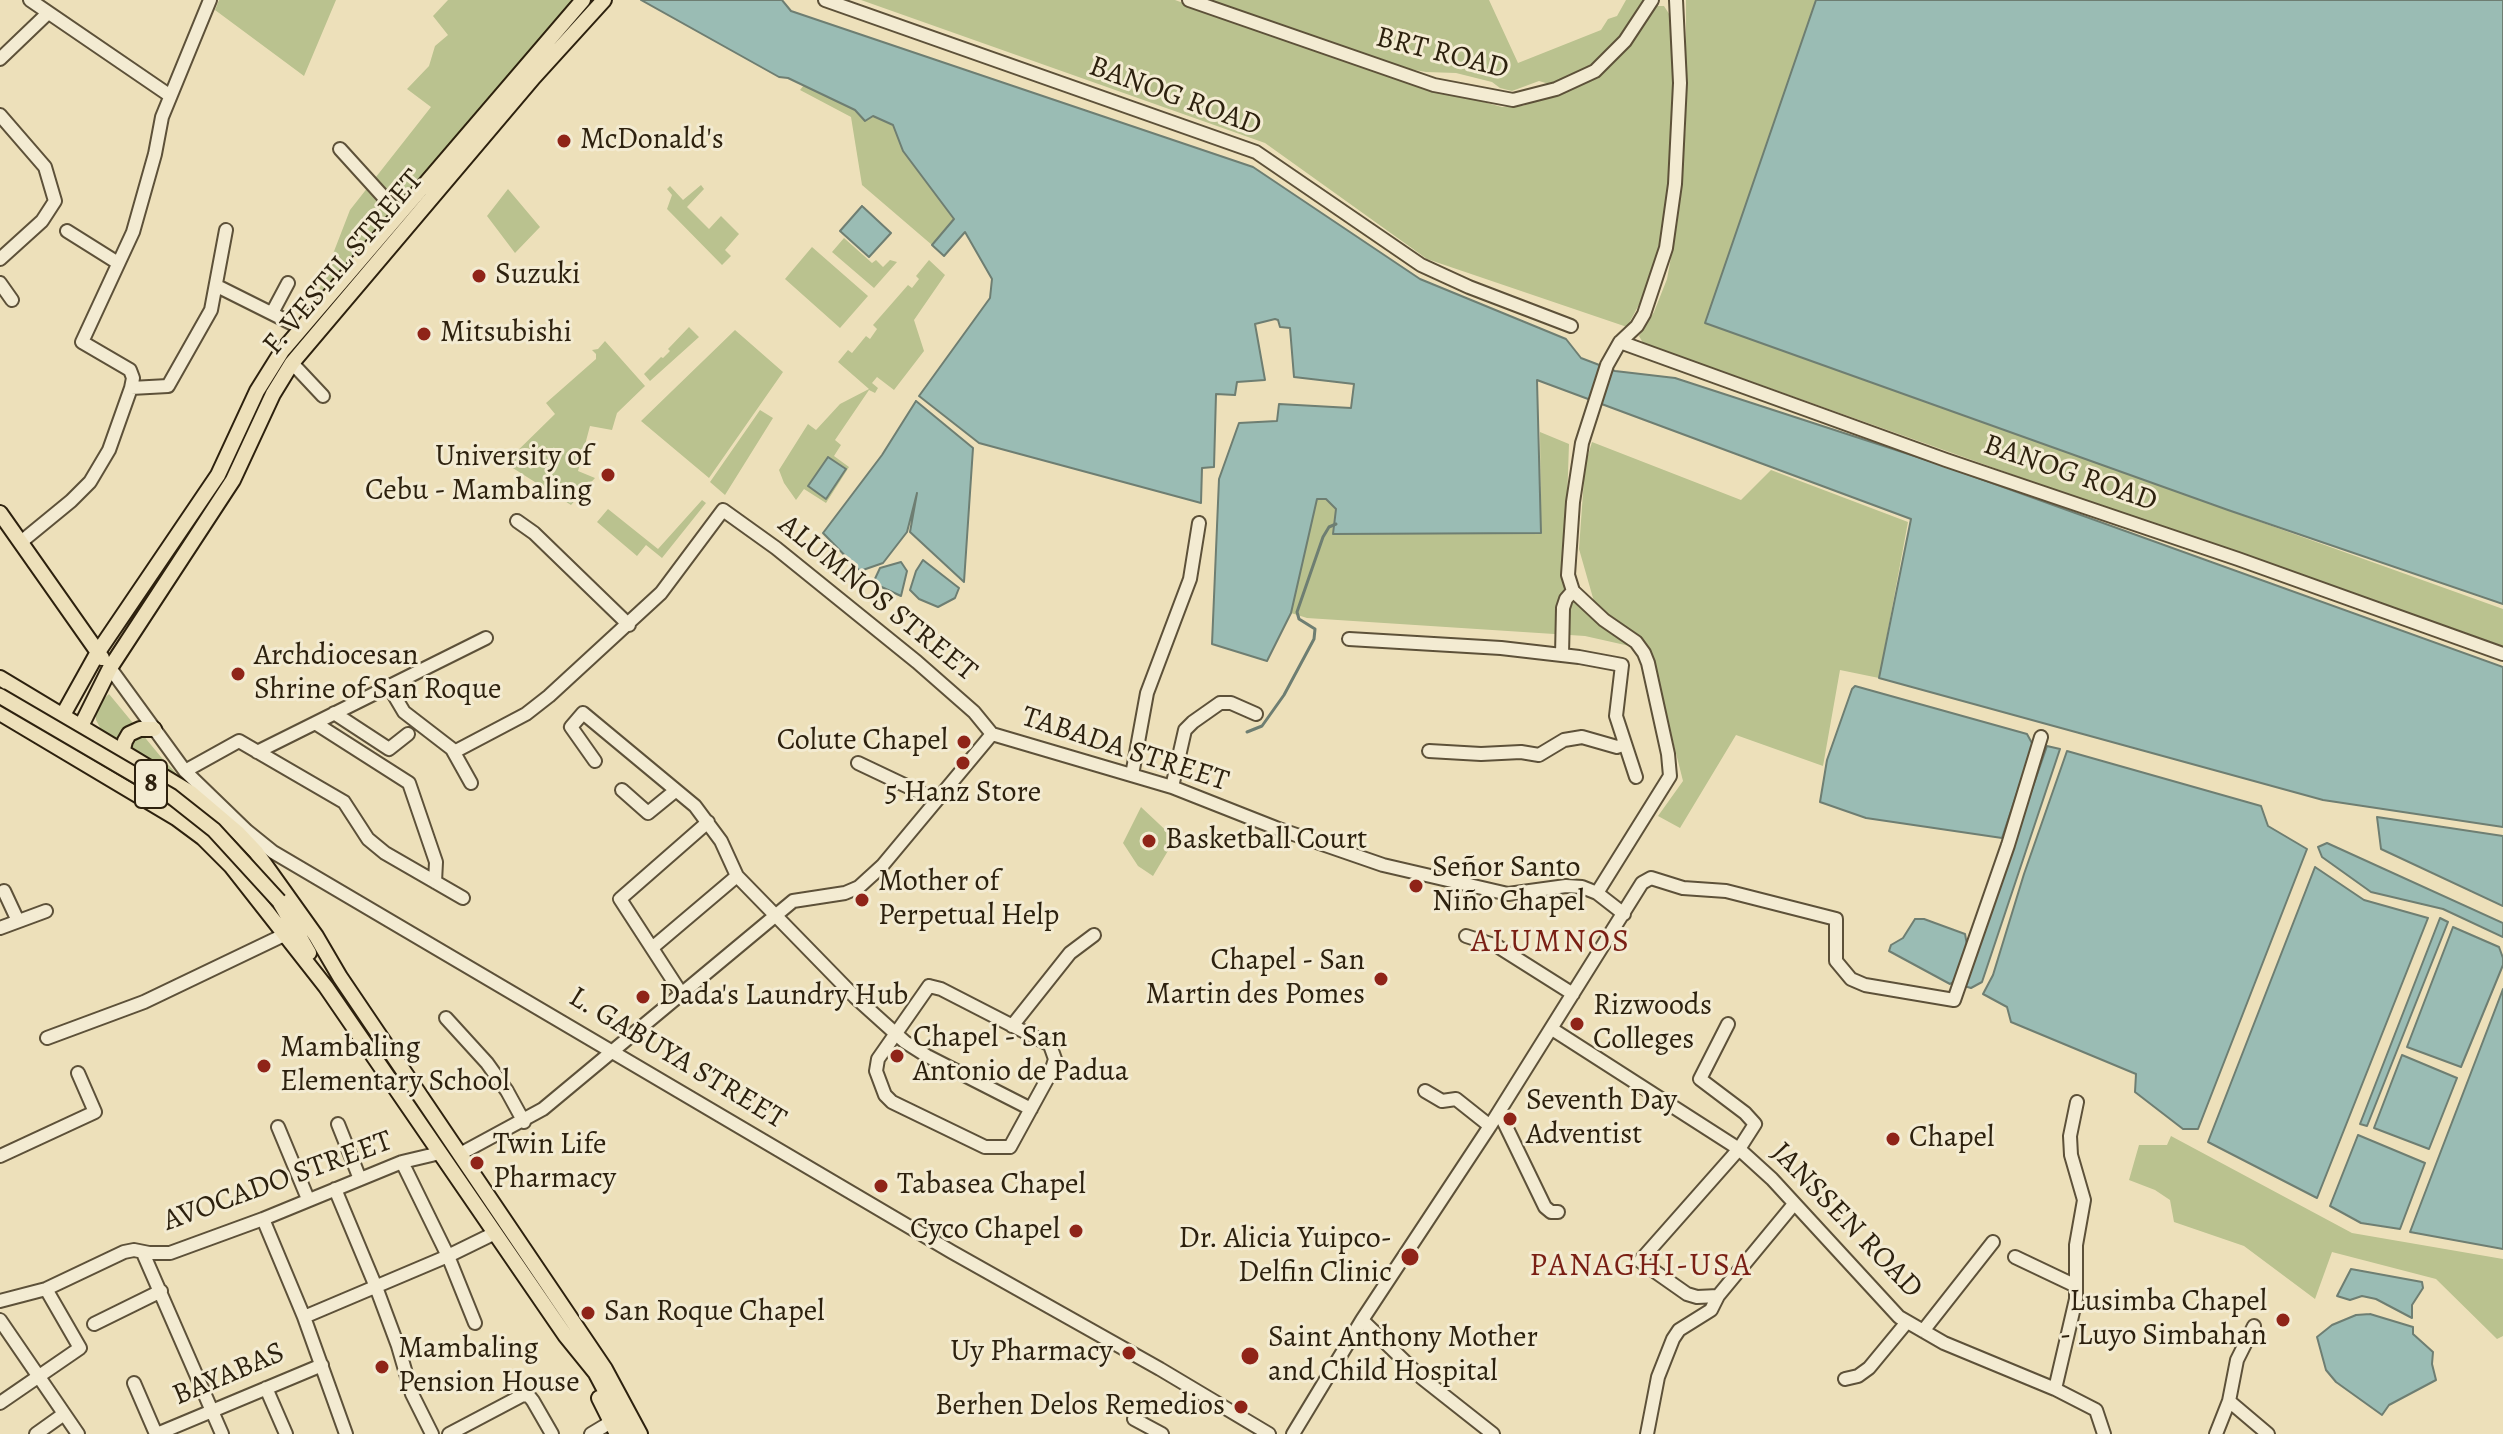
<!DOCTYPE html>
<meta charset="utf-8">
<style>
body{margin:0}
canvas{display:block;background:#ede0ba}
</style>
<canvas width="2503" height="1434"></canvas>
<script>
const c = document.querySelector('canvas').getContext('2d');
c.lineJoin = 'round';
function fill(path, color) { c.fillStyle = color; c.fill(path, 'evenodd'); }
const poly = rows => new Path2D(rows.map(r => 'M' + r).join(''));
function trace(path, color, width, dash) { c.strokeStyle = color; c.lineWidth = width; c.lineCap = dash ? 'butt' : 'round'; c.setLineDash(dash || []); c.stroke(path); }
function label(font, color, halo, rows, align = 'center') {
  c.font = font + ' Alegreya,serif'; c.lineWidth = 6; c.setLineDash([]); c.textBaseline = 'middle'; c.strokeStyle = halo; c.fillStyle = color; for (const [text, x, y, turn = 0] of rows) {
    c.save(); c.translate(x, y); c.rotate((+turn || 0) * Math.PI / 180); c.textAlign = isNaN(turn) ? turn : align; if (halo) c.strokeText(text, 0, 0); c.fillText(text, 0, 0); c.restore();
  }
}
fill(poly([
 [219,0,336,0,304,76,215,10],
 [448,0,572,0,312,308,350,210,431,107,407,89,429,66,435,46,448,35,433,16],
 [861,0,1175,0,1386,76,1502,107,1523,106,1602,74,1628,48,1657,6,1664,6,1673,20,1671,157,1660,250,1649,286,1627,327,1427,259,1265,143],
 [1210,0,1489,0,1518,63,1601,30,1608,19,1617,16,1626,0,1644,0,1618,41,1597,64,1565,79,1549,84,1539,81,1512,91,1500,88,1492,82,1456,73,1426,72,1394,66],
 [1686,0,1816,0,1706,323,2503,609,2503,649,1643,343,1639,336,1654,312,1667,279,1677,225,1686,124],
 [804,85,855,110,865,120,873,116,893,125,903,151,955,219,932,245,862,185,851,117,800,90],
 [701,185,704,189,687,207,709,229,721,216,739,234,725,250,731,256,722,265,667,209,672,195,667,189,670,186,683,200],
 [508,189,540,227,515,253,487,216],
 [844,238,872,263,876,260,883,267,890,260,897,262,874,288,832,252],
 [812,247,868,296,840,328,785,279],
 [929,260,945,275,914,320,924,351,894,390,877,377,872,383,878,388,875,393,869,390,835,440,841,445,834,456,849,467,826,503,804,489,796,500,784,483,779,470,808,424,816,430,840,404,869,389,838,362,848,350,852,353,866,336,870,339,877,329,873,325,908,285,912,288,919,279,916,276],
 [689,327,699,337,650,381,644,374,661,357,663,358,670,351,668,349],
 [735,330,783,372,709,478,641,421],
 [605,341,645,386,617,413,612,430,590,426,578,471,595,478,571,505,505,463,555,414,546,403,596,359,596,354,592,350,598,349],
 [760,410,773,418,725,495,710,482],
 [1540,432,1569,444,1564,589,1603,625,1634,647,1585,636,1307,618,1291,613,1316,499,1326,499,1336,509,1334,534,1541,533],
 [1592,442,1741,500,1771,470,1908,522,1879,678,1840,670,1823,766,1736,735,1680,828,1658,816,1683,781,1650,650,1595,605,1579,549,1585,465],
 [702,500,706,503,662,558,646,545,637,556,597,522,608,509,658,549],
 [109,694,161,757,188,786,105,737,96,720,95,707],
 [1141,807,1175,839,1153,876,1138,866,1123,843],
 [2171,1136,2352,1233,2503,1259,2503,1336,2497,1339,2436,1279,2332,1252,2315,1299,2244,1246,2174,1222,2170,1200,2155,1190,2129,1180,2139,1145,2167,1145]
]), '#bac28f');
const water = poly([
 [641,0,782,0,791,11,1253,167,1420,279,1566,339,1581,358,1615,371,1675,378,1942,465,2503,667,2503,827,2323,800,1879,678,1911,519,1537,380,1541,533,1333,534,1336,509,1326,499,1317,499,1291,613,1267,661,1212,644,1219,479,1239,423,1277,421,1279,404,1351,408,1354,384,1294,377,1290,328,1280,327,1278,320,1275,319,1255,324,1265,380,1237,382,1235,395,1216,394,1214,467,1202,468,1201,503,979,443,919,396,990,298,992,279,965,232,944,256,932,245,954,219,903,151,893,125,873,116,865,121,855,110,788,78,779,77,641,0],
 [1816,0,2503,0,2503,604,2228,510,1705,323,1816,0],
 [862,206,891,233,869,257,840,231,862,206],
 [916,401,973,448,964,582,910,532,917,493,907,532,883,563,860,571,823,533,882,455,916,401],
 [828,457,846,469,826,499,808,486,828,457],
 [923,560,959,588,955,598,938,607,919,599,910,590,916,571,923,560],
 [901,562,907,571,901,596,873,583,880,568,901,562],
 [1855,686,2027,734,2033,745,2002,838,1866,818,1820,802,1827,760,1852,689,1855,686],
 [2047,746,2060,749,1982,982,1971,988,1964,986,2047,746],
 [2067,751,2261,806,2268,826,2307,849,2198,1129,2183,1129,2135,1092,2136,1074,2011,1022,2007,1007,1983,994,1993,975,2024,874,2067,751],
 [2377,817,2503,836,2503,906,2381,849,2377,817],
 [2327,843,2503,923,2503,937,2443,909,2371,892,2322,857,2318,847,2327,843],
 [2315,867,2364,900,2428,918,2317,1198,2208,1142,2315,867],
 [2440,918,2448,922,2367,1126,2360,1124,2440,918],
 [1915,919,1924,919,1965,934,1968,950,1956,980,1950,984,1889,951,1891,945,1903,938,1915,919],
 [2453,927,2499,947,2503,958,2503,965,2461,1067,2407,1047,2453,927],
 [2503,989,2503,1249,2410,1232,2503,989],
 [2402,1055,2457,1078,2429,1149,2374,1128,2402,1055],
 [2358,1135,2425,1163,2400,1229,2361,1223,2330,1206,2358,1135],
 [2351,1269,2422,1282,2423,1288,2412,1305,2412,1318,2376,1299,2362,1296,2350,1300,2337,1296,2351,1269],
 [2370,1314,2413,1327,2413,1334,2433,1352,2432,1364,2436,1380,2389,1405,2382,1415,2336,1382,2326,1370,2317,1337,2332,1325,2356,1315,2370,1314]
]);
fill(water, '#9abcb4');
trace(water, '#6e7e72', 2);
trace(poly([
 [1247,732,1262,726,1284,695,1314,639,1315,629,1299,619,1297,612,1323,537,1329,527,1336,524]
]), '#6e7e72', 3);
const minor = poly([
 [30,0,169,95],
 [825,0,1256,152,1421,265,1469,287,1571,326],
 [1189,0,1434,85,1513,100,1556,89,1595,71,1625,41,1652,0],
 [0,59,48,13],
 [0,115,45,167,55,201,42,221,0,259],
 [340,149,399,214],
 [67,231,118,263],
 [0,283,12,300],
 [217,286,291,323],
 [272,313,288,283],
 [1620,342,1946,460,2238,559,2503,654],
 [292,363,323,396],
 [131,388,168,386,211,310,226,230],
 [517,521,534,533,629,625],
 [21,542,71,501,90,482,109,450,131,388,133,378,130,370,82,342,133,232,155,154,162,117,210,0],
 [1349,639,1501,648,1579,657,1622,665,1616,716,1636,777],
 [1562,655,1563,608,1566,599,1573,591],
 [110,668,185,771,247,831,273,852,952,1252,1160,1369,1269,1434],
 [388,685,404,712,452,749,471,783],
 [334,713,389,749,408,734],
 [315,723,409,783,436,862,435,882],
 [992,734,1172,787,1276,828,1383,865,1508,894,1566,886,1582,887,1597,893,1624,914],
 [1429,751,1481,754,1521,752,1539,755,1564,740,1582,737,1617,747,1625,744],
 [257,752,486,638],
 [454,752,526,714,549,696,661,593,723,510,776,548,917,662,974,712,992,734],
 [595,761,571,727,583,713,695,806,721,841,737,876,855,997,905,1042,927,1056,1031,1109],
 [858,763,936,800],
 [185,771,239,741,344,802,368,839,385,853,463,898],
 [1132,775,1147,693,1190,579,1199,523],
 [1172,787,1185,730,1193,722,1220,703,1231,703,1256,714],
 [622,790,648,813,675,791],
 [4,891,18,921],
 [1597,893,1670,776,1668,754,1648,663,1644,653,1636,642,1604,620,1573,591,1568,575,1573,502,1582,443,1607,365,1620,342,1637,326,1644,314,1666,248,1675,184,1680,83,1676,0],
 [0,928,46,911],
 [1466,936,1497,946,1573,994],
 [652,948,737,876],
 [929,986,941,989,1050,1045,1055,1059,1051,1072,1010,1147,985,1147,892,1102,885,1095,876,1071,878,1059,929,986],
 [681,993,620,899,708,822],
 [446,1018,487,1063,507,1091,524,1122],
 [1012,1026,1070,953,1094,935],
 [1552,1029,1739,1149,1772,1179,1899,1317,1944,1343,2055,1389,2096,1410,2104,1434],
 [47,1038,144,1002,286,934],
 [1425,1091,1442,1101,1456,1099,1490,1126],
 [1499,1112,1545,1207,1551,1212,1558,1212],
 [338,1124,360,1179],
 [278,1127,308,1199],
 [460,1154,543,1109,793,901,845,893,859,887,882,866,992,734],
 [0,1156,95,1112,78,1073],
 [402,1162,448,1256,475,1323],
 [335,1189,376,1287,398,1346,412,1394,432,1434],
 [263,1219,304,1317,346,1434],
 [143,1253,222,1434],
 [2015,1257,2076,1286],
 [1718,1296,1697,1297,1687,1294,1640,1261,1739,1149,1755,1124,1745,1113,1700,1079,1728,1024],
 [0,1301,46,1289,124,1252,134,1250,149,1253,170,1253,263,1219,402,1162,440,1153],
 [304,1317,448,1256,495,1233],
 [0,1320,78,1434],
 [1362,1320,1422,1378,1493,1434],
 [94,1324,161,1291],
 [1923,1331,1993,1242],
 [1845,1379,1858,1376,1869,1368,1907,1322],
 [134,1383,156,1434],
 [266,1388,286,1434],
 [2055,1389,2076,1299,2076,1245,2084,1200,2071,1155,2070,1136,2077,1102],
 [2229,1401,2268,1434],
 [0,1403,80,1348,46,1289],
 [1134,1419,1162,1434],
 [36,1434,64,1414],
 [157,1434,322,1365],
 [449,1434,523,1395,529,1396,533,1401,552,1434],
 [591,1434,611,1422],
 [1293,1434,1362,1320,1490,1126,1642,883,1651,878,1683,888,1726,891,1836,919,1836,961,1851,979,1865,985,1954,1000,2008,845,2041,737],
 [1647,1434,1658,1377,1673,1339,1679,1330,1711,1310,1718,1296,1794,1204],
 [2216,1434,2229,1401,2237,1360,2254,1326]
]);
const major = poly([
 [0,513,102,658],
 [0,678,191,793,238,833,256,852,316,936,340,977,605,1369,640,1434],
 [0,713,176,818,203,838,231,866,326,987,565,1335,595,1372],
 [49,740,98,652,218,475,257,391,282,351,583,0],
 [68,752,110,668,233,480,273,394,292,363,534,77,604,0],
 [121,757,125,741,129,734,140,729,154,729],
 [279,901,309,953],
 [592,1366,628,1434],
 [599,1398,617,1434]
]);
trace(minor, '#5d5139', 16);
trace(major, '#2d210e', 18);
trace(minor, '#f3ebd2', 12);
trace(major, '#ede0ba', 14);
const majorBridge = poly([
 [0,696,171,796,214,830,279,901]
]);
trace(majorBridge, '#2d210e', 18, []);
trace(majorBridge, '#ede0ba', 14);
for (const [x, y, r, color] of [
 [564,141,8,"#8f2418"],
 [479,276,8,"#8f2418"],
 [424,334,8,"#8f2418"],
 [608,475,8,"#8f2418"],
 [238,674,8,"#8f2418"],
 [964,742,8,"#8f2418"],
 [963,763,8,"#8f2418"],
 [1149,841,8,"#8f2418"],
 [1416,886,8,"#8f2418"],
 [862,900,8,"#8f2418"],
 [1381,979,8,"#8f2418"],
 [643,997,8,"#8f2418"],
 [1577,1024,8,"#8f2418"],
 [897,1056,8,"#8f2418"],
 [264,1066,8,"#8f2418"],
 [1510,1119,8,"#8f2418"],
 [1893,1139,8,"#8f2418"],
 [477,1163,8,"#8f2418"],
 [881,1186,8,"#8f2418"],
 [1076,1231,8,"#8f2418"],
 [1410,1257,10,"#8f2418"],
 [588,1313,8,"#8f2418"],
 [2283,1320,8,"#8f2418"],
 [1129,1353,8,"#8f2418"],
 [1250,1356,10,"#8f2418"],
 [382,1367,8,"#8f2418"],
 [1241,1407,8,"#8f2418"]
]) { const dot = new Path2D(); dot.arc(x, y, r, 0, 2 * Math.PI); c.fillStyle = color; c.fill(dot); trace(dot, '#f3ebd2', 3); }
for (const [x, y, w] of [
 [151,784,32]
]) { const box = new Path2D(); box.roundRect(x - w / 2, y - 24, w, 48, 6); c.fillStyle = '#f3ebd2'; c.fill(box); trace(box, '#2d210e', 2); }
label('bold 28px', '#2d210e', null, [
 ["8",151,784]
]);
label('30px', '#2d210e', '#f3ebd2', [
 ["BRT ROAD",1442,54,14],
 ["BANOG ROAD",1175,97,20],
 ["F. VESTIL STREET",344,263,-50],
 ["BANOG ROAD",2070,474,19],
 ["ALUMNOS STREET",877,599,39],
 ["TABADA STREET",1125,750,18],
 ["L. GABUYA STREET",677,1059,31],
 ["AVOCADO STREET",278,1182,-20],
 ["JANSSEN ROAD",1846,1221,46],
 ["BAYABAS",229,1375,-23]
]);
label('30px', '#2d210e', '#f3ebd2', [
 ["McDonald's",580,141],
 ["Suzuki",495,276],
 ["Mitsubishi",440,334],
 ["University of",592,458,"right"],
 ["Cebu - Mambaling",592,492,"right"],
 ["Archdiocesan",254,657],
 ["Shrine of San Roque",254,691],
 ["Colute Chapel",948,742,"right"],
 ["5 Hanz Store",963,794,"center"],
 ["Basketball Court",1165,841],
 ["Señor Santo",1432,869],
 ["Niño Chapel",1432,903],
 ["Mother of",878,883],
 ["Perpetual Help",878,917],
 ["Chapel - San",1365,962,"right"],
 ["Martin des Pomes",1365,996,"right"],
 ["Dada's Laundry Hub",659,997],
 ["Rizwoods",1593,1007],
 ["Colleges",1593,1041],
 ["Chapel - San",913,1039],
 ["Antonio de Padua",913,1073],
 ["Mambaling",280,1049],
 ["Elementary School",280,1083],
 ["Seventh Day",1526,1102],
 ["Adventist",1526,1136],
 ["Chapel",1909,1139],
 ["Twin Life",493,1146],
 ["Pharmacy",493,1180],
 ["Tabasea Chapel",897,1186],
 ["Cyco Chapel",1060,1231,"right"],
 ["Dr. Alicia Yuipco-",1392,1240,"right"],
 ["Delfin Clinic",1392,1274,"right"],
 ["Lusimba Chapel",2267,1303,"right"],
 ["- Luyo Simbahan",2267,1337,"right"],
 ["San Roque Chapel",604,1313],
 ["Saint Anthony Mother",1268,1339],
 ["and Child Hospital",1268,1373],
 ["Mambaling",398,1350],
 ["Pension House",398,1384],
 ["Uy Pharmacy",1113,1353,"right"],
 ["Berhen Delos Remedios",1225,1407,"right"]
], 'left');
c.letterSpacing = '2px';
label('32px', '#7a1f14', '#f3ebd2', [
 ["ALUMNOS",1551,943],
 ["PANAGHI-USA",1641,1267]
]);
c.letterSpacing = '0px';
</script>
